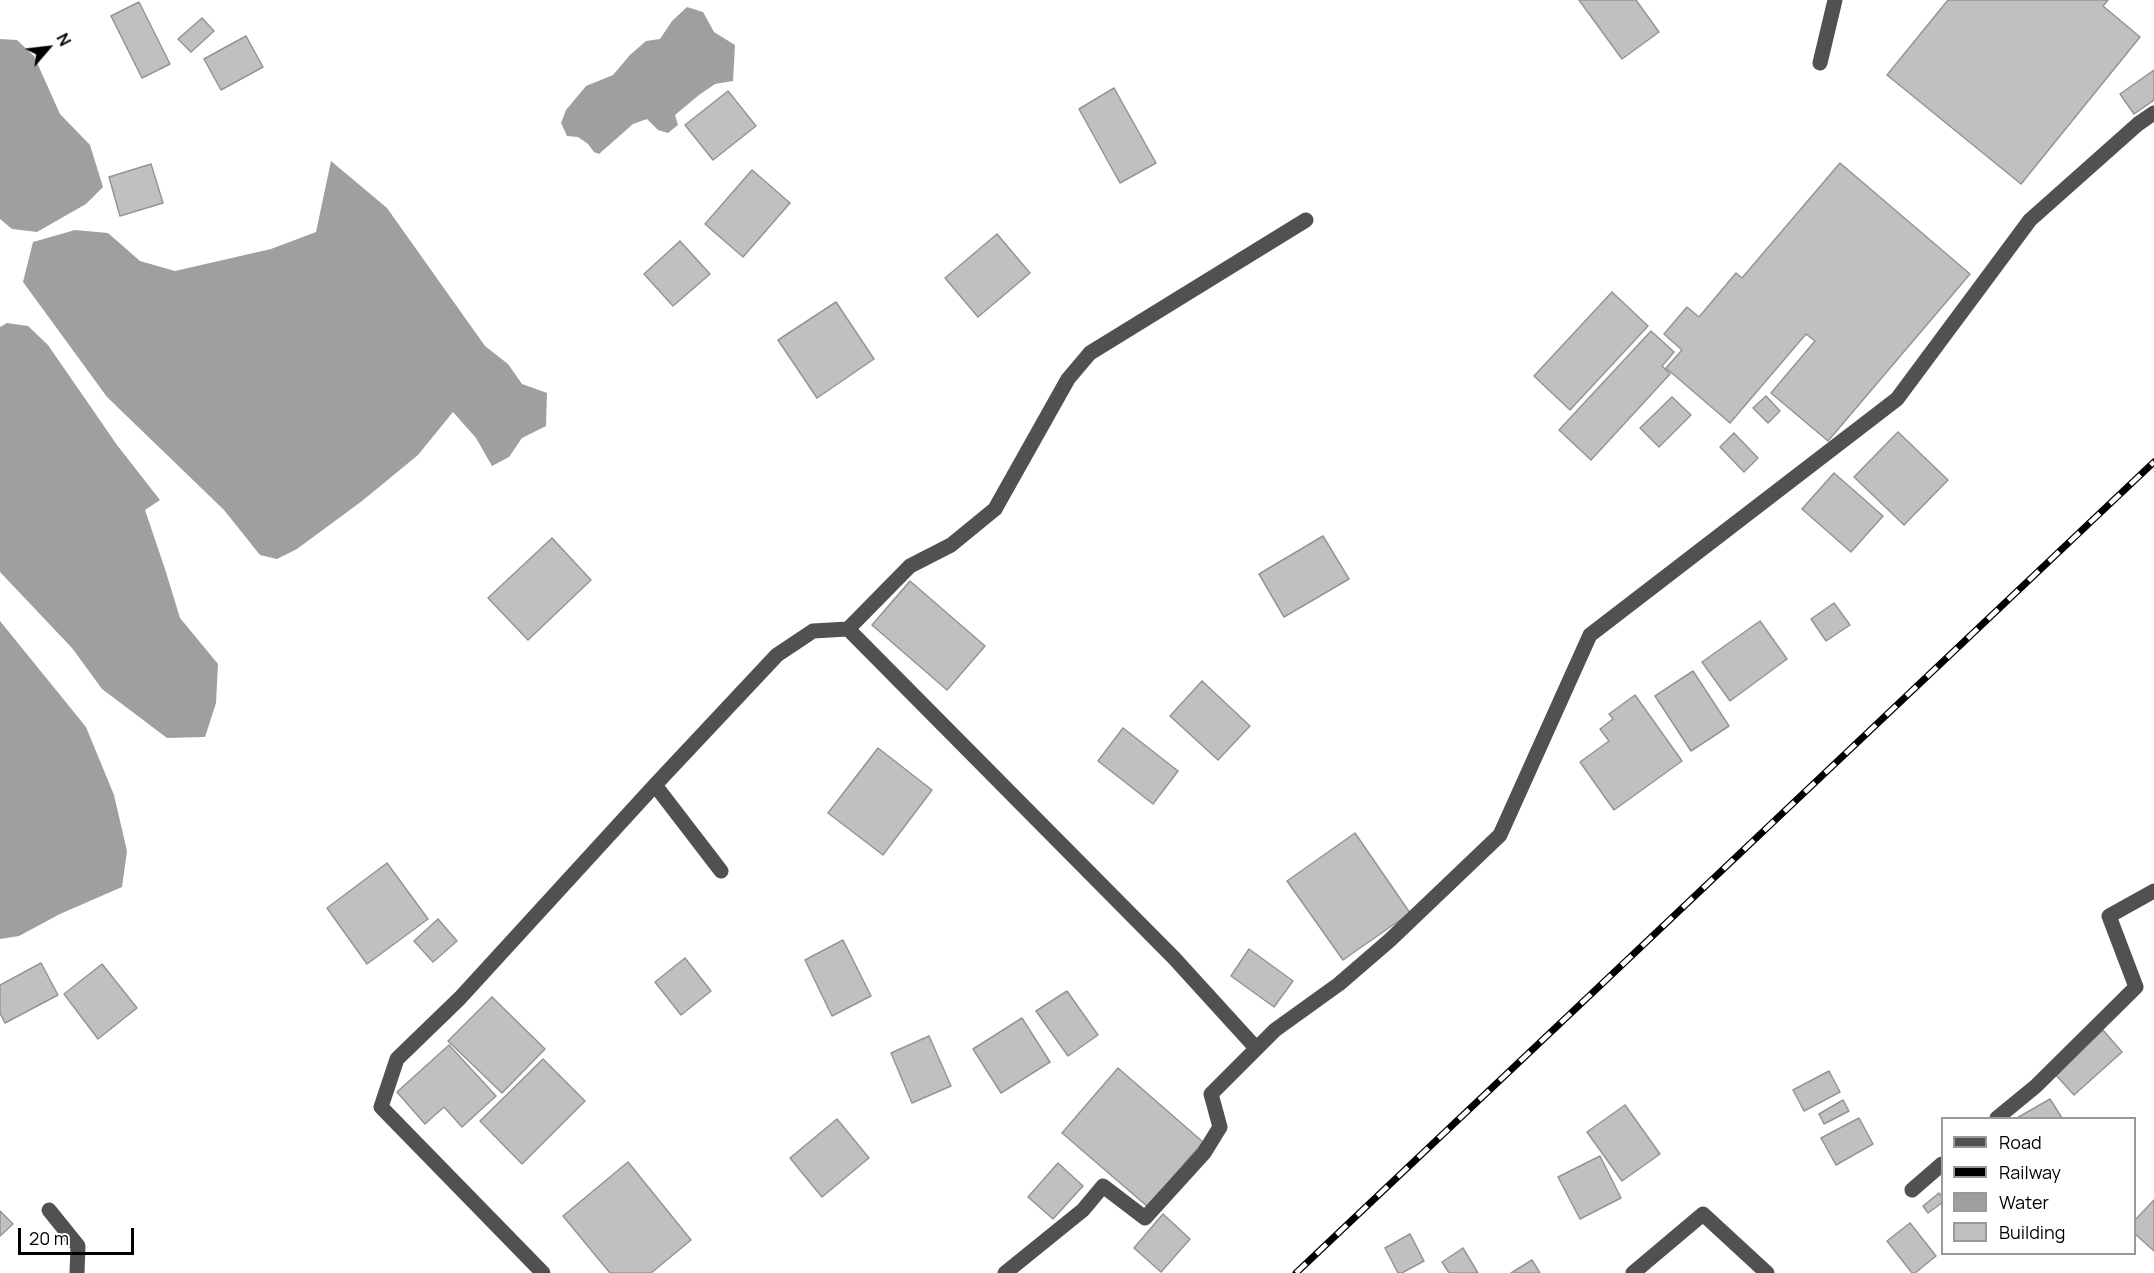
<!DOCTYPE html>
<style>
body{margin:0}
#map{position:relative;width:2154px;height:1273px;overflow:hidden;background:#fff;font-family:Manrope,sans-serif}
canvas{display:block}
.legend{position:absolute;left:1941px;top:1117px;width:195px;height:138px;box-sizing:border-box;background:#fff;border:2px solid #999;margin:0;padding:8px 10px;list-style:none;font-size:18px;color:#000}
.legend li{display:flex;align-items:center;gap:12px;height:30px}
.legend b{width:30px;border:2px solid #999}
.north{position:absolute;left:18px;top:18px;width:60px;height:60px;-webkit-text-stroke:4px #fff;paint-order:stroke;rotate:62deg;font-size:16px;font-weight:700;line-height:24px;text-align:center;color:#000}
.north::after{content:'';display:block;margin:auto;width:21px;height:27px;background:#000;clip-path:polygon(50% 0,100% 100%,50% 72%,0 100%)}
.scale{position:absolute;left:18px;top:1228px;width:116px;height:27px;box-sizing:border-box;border:3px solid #000;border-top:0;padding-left:8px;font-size:18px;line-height:21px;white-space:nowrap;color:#000;-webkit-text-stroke:4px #fff;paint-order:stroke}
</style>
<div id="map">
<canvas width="2154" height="1273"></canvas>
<ul class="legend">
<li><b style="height:8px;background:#515151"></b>Road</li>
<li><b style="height:8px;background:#000"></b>Railway</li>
<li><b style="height:16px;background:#9f9f9f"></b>Water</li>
<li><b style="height:16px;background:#c0c0c0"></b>Building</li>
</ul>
<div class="north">N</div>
<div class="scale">20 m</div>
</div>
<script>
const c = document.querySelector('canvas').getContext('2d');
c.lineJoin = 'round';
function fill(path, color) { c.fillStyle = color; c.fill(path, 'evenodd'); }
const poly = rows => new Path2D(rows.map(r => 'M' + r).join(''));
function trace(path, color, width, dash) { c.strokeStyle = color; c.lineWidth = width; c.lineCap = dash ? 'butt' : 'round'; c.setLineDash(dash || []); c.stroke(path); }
fill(poly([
 [687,7,703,12,714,32,735,45,733,81,715,84,699,95,675,115,678,125,668,133,658,130,647,119,633,124,599,154,594,152,588,144,578,137,567,136,561,123,566,110,586,86,613,75,630,55,646,41,660,39,672,21],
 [0,39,17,40,34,56,60,114,90,145,103,187,86,204,37,232,12,229,0,219],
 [331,161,387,208,485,346,508,364,522,384,547,393,546,426,522,438,509,457,492,466,476,438,453,412,418,455,362,501,297,549,277,559,260,555,224,510,107,397,23,282,33,242,75,230,108,233,140,261,175,271,271,249,316,232],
 [7,323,28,326,48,345,117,445,160,500,145,510,165,569,180,618,218,664,216,703,205,737,167,738,102,689,72,648,0,572,0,327],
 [0,621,86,727,114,795,127,851,122,887,60,914,19,936,0,939]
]), '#9f9f9f');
const building = poly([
 [1579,0,1636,0,1659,32,1622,59,1579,0],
 [1948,0,2108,0,2103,6,2140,37,2021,184,1887,75,1948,0],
 [139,2,170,64,142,78,111,16,139,2],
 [202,18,214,31,191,52,178,39,202,18],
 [246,36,263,67,221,90,204,59,246,36],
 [2154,70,2154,100,2134,114,2120,94,2154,70],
 [1114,88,1156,163,1120,183,1079,109,1114,88],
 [728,91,756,126,713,160,685,125,728,91],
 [1840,163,1970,274,1828,441,1771,393,1815,341,1806,334,1730,423,1666,368,1682,350,1664,334,1687,307,1699,317,1736,273,1742,278,1840,163],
 [151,164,163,203,120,216,109,177,151,164],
 [752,170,790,203,743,257,705,224,752,170],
 [997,234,1030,273,978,317,945,278,997,234],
 [680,241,710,274,673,306,644,274,680,241],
 [1612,292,1648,326,1570,410,1534,376,1612,292],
 [836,302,874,359,817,398,778,340,836,302],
 [1651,331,1674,352,1662,366,1670,374,1591,460,1559,430,1651,331],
 [1766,396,1780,411,1768,423,1753,408,1766,396],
 [1672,397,1691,415,1659,447,1640,428,1672,397],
 [1898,432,1948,480,1904,525,1854,477,1898,432],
 [1734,433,1758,458,1744,472,1720,447,1734,433],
 [1834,473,1883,516,1851,552,1802,509,1834,473],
 [1323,536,1349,579,1284,617,1259,574,1323,536],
 [552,538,591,580,528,640,488,598,552,538],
 [910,581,985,646,947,690,872,625,910,581],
 [1834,603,1850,625,1826,641,1811,619,1834,603],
 [1760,621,1787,659,1730,701,1702,662,1760,621],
 [1693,671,1729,726,1691,751,1655,696,1693,671],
 [1202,681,1250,726,1218,760,1170,716,1202,681],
 [1635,695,1682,761,1614,810,1580,762,1609,741,1600,729,1613,719,1609,714,1635,695],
 [1123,728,1178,771,1153,804,1098,761,1123,728],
 [878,748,932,790,883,855,828,813,878,748],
 [1355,833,1410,913,1343,960,1287,881,1355,833],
 [387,863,428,919,367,964,327,908,387,863],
 [438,919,457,941,433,962,414,941,438,919],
 [843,940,871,996,832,1016,805,960,843,940],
 [1249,949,1293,981,1274,1007,1231,976,1249,949],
 [685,958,711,991,681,1015,655,982,685,958],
 [41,963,58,995,5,1023,0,1013,0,985,41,963],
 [102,964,137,1008,98,1039,64,994,102,964],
 [1067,991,1098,1035,1068,1056,1036,1011,1067,991],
 [492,997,545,1049,502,1093,448,1041,492,997],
 [1022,1018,1050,1062,1001,1093,973,1049,1022,1018],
 [2103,1030,2122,1052,2074,1095,2054,1073,2103,1030],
 [929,1036,951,1086,912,1103,891,1053,929,1036],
 [449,1045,496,1096,462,1127,444,1107,425,1124,397,1092,449,1045],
 [543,1059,585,1101,522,1164,480,1121,543,1059],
 [1118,1068,1203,1142,1148,1207,1062,1133,1118,1068],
 [1829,1071,1840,1092,1804,1111,1793,1090,1829,1071],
 [2050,1099,2062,1118,2017,1118,2050,1099],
 [1843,1100,1849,1111,1824,1124,1819,1114,1843,1100],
 [1625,1105,1660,1154,1622,1181,1587,1132,1625,1105],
 [1859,1118,1873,1144,1836,1165,1821,1138,1859,1118],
 [837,1119,869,1158,822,1197,790,1158,837,1119],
 [1600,1156,1621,1198,1580,1219,1558,1177,1600,1156],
 [628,1162,691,1240,651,1273,610,1273,563,1216,628,1162],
 [1058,1163,1083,1186,1053,1219,1028,1197,1058,1163],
 [1939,1193,1942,1197,1942,1203,1928,1213,1923,1206,1939,1193],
 [2154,1200,2154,1251,2134,1233,2134,1221,2154,1200],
 [0,1211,13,1224,0,1236,0,1211],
 [1163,1214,1190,1239,1161,1272,1134,1248,1163,1214],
 [1910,1223,1936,1256,1915,1273,1912,1273,1887,1241,1910,1223],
 [1410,1234,1424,1261,1402,1273,1398,1273,1385,1248,1410,1234],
 [1463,1248,1478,1273,1449,1273,1442,1262,1463,1248],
 [1532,1260,1540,1273,1511,1273,1532,1260]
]);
fill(building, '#c0c0c0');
trace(building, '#959595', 1.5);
trace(poly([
 [1820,63,1835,0],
 [848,629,910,566,951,545,995,509,1068,379,1090,353,1306,220],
 [655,785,721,871],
 [1997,1118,2036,1086,2136,987,2109,916,2154,891],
 [1912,1190,1942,1164],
 [49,1210,78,1246,77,1273],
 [543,1273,381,1107,397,1059,460,998,655,785,777,655,813,631,848,629,1174,958,1256,1048],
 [1005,1273,1083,1210,1103,1186,1145,1218,1204,1153,1220,1127,1211,1094,1275,1030,1339,984,1390,940,1500,835,1590,635,1897,399,2030,220,2138,124,2154,113],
 [1633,1273,1703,1214,1767,1273]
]), '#515151', 15);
const rail = poly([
 [1296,1273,2154,462]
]);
trace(rail, '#000', 7);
trace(rail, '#fff', 4.5, [14]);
</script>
